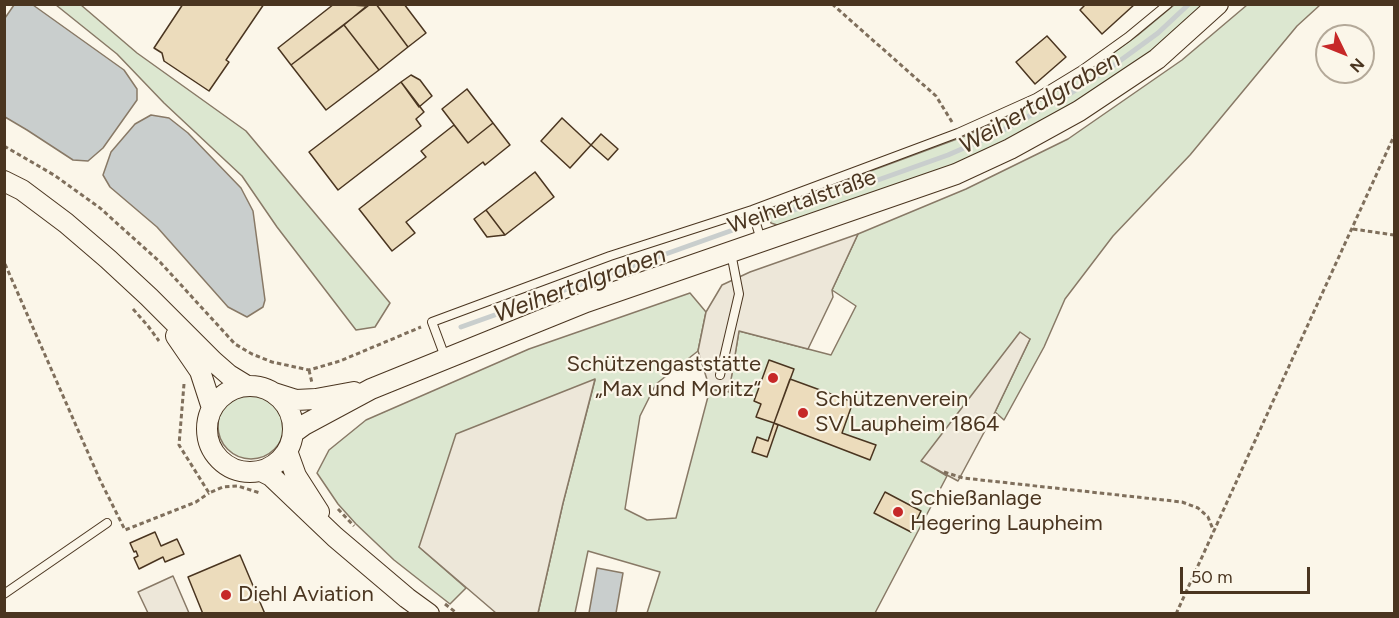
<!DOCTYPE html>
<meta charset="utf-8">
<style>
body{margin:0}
#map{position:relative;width:1399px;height:618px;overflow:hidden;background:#fbf6e9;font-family:Figtree,sans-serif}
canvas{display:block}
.frame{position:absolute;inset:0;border:6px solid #4a3520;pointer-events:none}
.north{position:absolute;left:1315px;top:24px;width:60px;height:60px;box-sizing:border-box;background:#fbf6e9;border:2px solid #b4a999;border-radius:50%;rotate:133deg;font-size:16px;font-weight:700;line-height:24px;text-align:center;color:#4a3520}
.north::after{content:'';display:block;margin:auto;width:21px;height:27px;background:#c62828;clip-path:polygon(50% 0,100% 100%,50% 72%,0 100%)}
.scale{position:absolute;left:1180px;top:567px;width:130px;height:27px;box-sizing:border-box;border:3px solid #4a3520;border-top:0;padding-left:8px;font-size:18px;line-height:21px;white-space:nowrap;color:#4a3520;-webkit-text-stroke:4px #fbf6e9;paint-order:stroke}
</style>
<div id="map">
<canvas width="1399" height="618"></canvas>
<div class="frame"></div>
<div class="north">N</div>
<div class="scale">50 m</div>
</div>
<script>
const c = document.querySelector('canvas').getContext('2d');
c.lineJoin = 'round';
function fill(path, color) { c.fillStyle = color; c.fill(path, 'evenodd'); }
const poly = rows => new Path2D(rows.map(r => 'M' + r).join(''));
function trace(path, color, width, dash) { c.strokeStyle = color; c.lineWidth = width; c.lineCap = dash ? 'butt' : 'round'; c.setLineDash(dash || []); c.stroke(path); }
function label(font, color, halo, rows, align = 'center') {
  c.font = font + ' Figtree,sans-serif'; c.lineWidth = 4.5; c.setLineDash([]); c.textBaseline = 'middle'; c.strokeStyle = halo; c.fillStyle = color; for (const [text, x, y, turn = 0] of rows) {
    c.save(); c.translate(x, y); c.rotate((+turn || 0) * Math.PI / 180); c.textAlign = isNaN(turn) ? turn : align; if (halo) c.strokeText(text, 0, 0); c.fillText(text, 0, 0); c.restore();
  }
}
const green = poly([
 [56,5,81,5,137,53,246,131,390,303,375,327,356,330,277,227,242,176,164,103,117,54,56,5],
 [1174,5,1209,5,1156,50,1094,94,978,156,783,227,771,223,769,217,770,212,776,206,965,136,1032,106,1083,75,1138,35,1174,5],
 [1247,5,1320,5,1297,26,1190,155,1113,236,1065,299,1044,347,1004,420,995,412,1030,339,922,461,947,476,875,613,647,613,660,572,588,551,575,613,538,613,563,503,595,380,419,547,466,588,450,604,394,560,356,524,338,504,317,473,329,450,366,420,529,349,690,293,706,312,698,351,656,384,640,416,625,509,647,520,676,518,710,389,729,391,739,331,831,355,856,306,832,290,858,234,966,189,1068,139,1182,60,1247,5],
 '218 426a33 33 0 1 1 66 0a33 33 0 1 1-66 0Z'
]);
fill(green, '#dce7d0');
trace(green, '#887966', 1.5);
const parking = poly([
 [858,234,832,290,833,297,808,349,739,331,729,392,710,389,698,351,706,312,722,285,750,272,858,234],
 [1020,332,1030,339,995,412,958,481,921,461,1020,332],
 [595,379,563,503,538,613,496,613,419,547,456,434,595,379],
 [173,576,189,613,148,613,138,592,173,576]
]);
fill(parking, '#ede7d9');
trace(parking, '#887966', 1.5);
const water = poly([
 [14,5,33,5,124,70,137,89,137,100,103,148,88,161,73,160,27,130,5,117,5,18,14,5],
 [151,115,169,118,188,133,241,188,253,211,265,300,263,307,247,317,228,307,157,227,110,187,103,175,111,152,135,124,151,115],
 [597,568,623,573,616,613,589,613,597,568]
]);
fill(water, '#c9cecd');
trace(water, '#887966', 1.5);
trace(poly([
 [777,216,948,155,996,134,1068,95,1110,68,1158,33,1189,4],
 [461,327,733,230]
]), '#c9cecd', 5);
const building = poly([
 [183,4,264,4,226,60,229,62,209,91,164,61,162,53,154,48,183,4],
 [334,4,368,6,291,65,278,48,334,4],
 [369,4,376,4,408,47,379,70,344,25,369,4],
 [376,4,404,4,426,33,408,47,376,4],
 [1086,4,1135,4,1102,34,1080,10,1086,4],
 [344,25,379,70,326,110,291,65,344,25],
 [1047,36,1066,57,1035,84,1016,62,1047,36],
 [411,75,420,80,432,96,419,107,401,82,411,75],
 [401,82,424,112,416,119,421,126,338,190,309,152,401,82],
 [467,89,493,123,468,143,442,109,467,89],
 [562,118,591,145,570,168,541,141,562,118],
 [493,123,510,145,485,165,483,162,406,222,415,233,392,251,359,209,426,157,421,151,454,125,468,143,493,123],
 [601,134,618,149,608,160,591,145,601,134],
 [535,172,554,197,505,235,486,210,535,172],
 [486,210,505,235,487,237,474,219,486,210],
 [769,360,794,369,774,423,756,417,761,404,754,401,769,360],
 [790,379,853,402,842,433,876,445,870,460,774,423,790,379],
 [774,423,778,425,767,457,752,452,757,437,768,441,774,423],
 [885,492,921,511,911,532,874,513,885,492],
 [155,532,161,546,177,539,184,554,165,562,163,557,139,569,134,558,138,556,136,551,134,552,130,543,155,532],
 [240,555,265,614,203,614,188,577,240,555]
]);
fill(building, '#ecdcbc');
trace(building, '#4a3520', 1.5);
const service = poly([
 [752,210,761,240],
 [445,357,432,322,610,256,752,210,958,133,1036,98,1082,70,1128,37,1168,4],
 [720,375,739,294,731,253],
 [4,594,107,523]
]);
const tertiary = poly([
 [4,181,22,190,66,223,108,259,149,297,213,361,229,375,247,386],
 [176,336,200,371,212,408],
 '207 429a43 43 0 1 1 86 0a43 43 0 1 1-86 0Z',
 [274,393,296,400,316,399,354,392],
 [293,433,304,425,371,389,586,302,956,174,1010,149,1079,111,1157,59,1218,4],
 [287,451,296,476,319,512],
 [261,471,271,476,335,537,407,598,429,614]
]);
trace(service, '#4a3520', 10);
trace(tertiary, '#4a3520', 22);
trace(poly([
 [832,4,936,96,952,122],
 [4,146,54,175,100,208,160,262,235,344,252,354,272,362,309,370,340,361,421,327],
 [1353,229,1394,235],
 [5,264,100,480,125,530,196,502,209,493],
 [133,309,148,326,159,341],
 [309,370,312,383],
 [184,384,179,445,209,493,223,487,238,486,260,493],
 [944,472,963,478,1182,502,1198,508,1208,517,1214,532],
 [338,509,354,526],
 [445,604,458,614],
 [1176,614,1394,136]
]), '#7f6f5c', 3, [4.5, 3]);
trace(service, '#fbf6e9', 8);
trace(tertiary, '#fbf6e9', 20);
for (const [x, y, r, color] of [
 [773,378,6,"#c62828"],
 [803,413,6,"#c62828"],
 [898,512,6,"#c62828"],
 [226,595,6,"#c62828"]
]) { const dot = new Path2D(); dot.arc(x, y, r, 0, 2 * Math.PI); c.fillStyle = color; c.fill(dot); trace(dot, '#fbf6e9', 2); }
label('22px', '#4a3520', '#fbf6e9', [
 ["Weihertalstraße",802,202,-19]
]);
label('22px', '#4a3520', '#fbf6e9', [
 ["Schützengaststätte",761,365,"right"],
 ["„Max und Moritz“",761,390,"right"],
 ["Schützenverein",815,400],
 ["SV Laupheim 1864",815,425],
 ["Schießanlage",910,499],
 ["Hegering Laupheim",910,524],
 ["Diehl Aviation",238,595]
], 'left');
label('italic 24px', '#4a3520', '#fbf6e9', [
 ["Weihertalgraben",1040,103,-30],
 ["Weihertalgraben",580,285,-20]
]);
</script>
